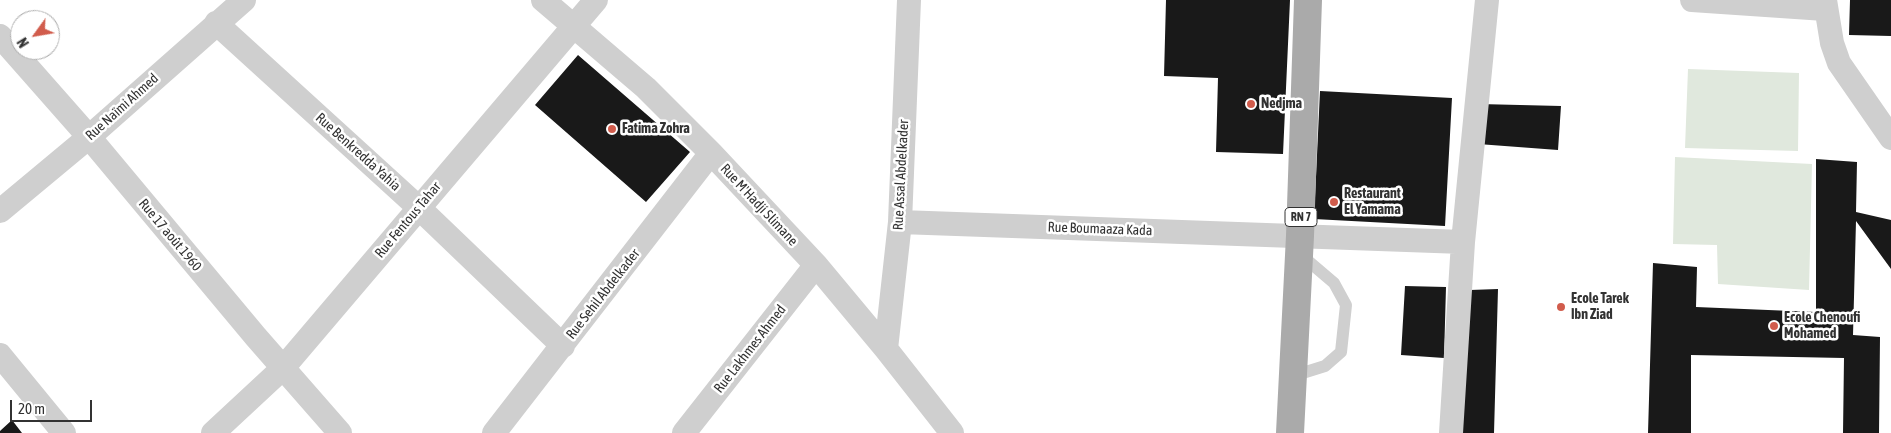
<!DOCTYPE html>
<meta charset="utf-8">
<style>
body{margin:0}
#map{position:relative;width:1891px;height:433px;overflow:hidden;background:#fff;font-family:"Asap Condensed",sans-serif}
canvas{display:block}
.north{position:absolute;left:10px;top:10px;width:50px;height:50px;box-sizing:border-box;background:#fff;border:1px solid #adadad;border-radius:50%;rotate:238deg;font-size:14px;font-weight:700;line-height:20px;text-align:center;color:#323232}
.north::after{content:'';display:block;margin:auto;width:18px;height:22px;background:#d15c4c;clip-path:polygon(50% 0,100% 100%,50% 72%,0 100%)}
.scale{position:absolute;left:10px;top:400px;width:82px;height:22px;box-sizing:border-box;border:2px solid #323232;border-top:0;padding-left:6px;font-size:15px;line-height:18px;white-space:nowrap;color:#323232;-webkit-text-stroke:4px #fff;paint-order:stroke}
</style>
<div id="map">
<canvas width="1891" height="433"></canvas>
<div class="north">N</div>
<div class="scale">20 m</div>
</div>
<script>
const c = document.querySelector('canvas').getContext('2d');
c.lineJoin = 'round';
function fill(path, color) { c.fillStyle = color; c.fill(path, 'evenodd'); }
const poly = rows => new Path2D(rows.map(r => 'M' + r).join(''));
function trace(path, color, width, dash) { c.strokeStyle = color; c.lineWidth = width; c.lineCap = dash ? 'butt' : 'round'; c.setLineDash(dash || []); c.stroke(path); }
function label(font, color, halo, rows, align = 'center') {
  c.font = font + ' "Asap Condensed",sans-serif'; c.lineWidth = 5; c.setLineDash([]); c.textBaseline = 'middle'; c.strokeStyle = halo; c.fillStyle = color; for (const [text, x, y, turn = 0] of rows) {
    c.save(); c.translate(x, y); c.rotate((+turn || 0) * Math.PI / 180); c.textAlign = isNaN(turn) ? turn : align; if (halo) c.strokeText(text, 0, 0); c.fillText(text, 0, 0); c.restore();
  }
}
fill(poly([
 [1688,69,1799,73,1798,151,1685,148],
 [1675,157,1812,164,1809,290,1718,284,1717,245,1673,244]
]), '#e0e8dd');
fill(poly([
 [1166,0,1290,0,1283,154,1216,152,1218,78,1164,76],
 [1850,0,1891,0,1891,36,1849,35],
 [578,55,690,152,646,202,535,105],
 [1320,91,1452,98,1445,226,1314,219],
 [1479,104,1561,106,1558,150,1478,144],
 [1816,159,1857,162,1856,212,1891,220,1891,269,1856,221,1853,335,1880,337,1879,433,1843,433,1844,358,1691,355,1691,433,1648,433,1653,263,1697,267,1696,307,1816,312],
 [1405,286,1446,287,1444,358,1401,355],
 [1498,289,1494,433,1461,433,1470,290],
 [12,420,22,433,0,433,0,431]
]), '#191919');
trace(poly([
 [1293,376,1325,366,1341,352,1346,305,1334,283,1300,254]
]), '#cfcfcf', 12);
trace(poly([
 [543,0,646,88,711,153,816,265,886,349,952,433],
 [1692,0,1825,9],
 [1825,0,1832,43,1839,63,1891,138],
 [216,23,418,207,563,346],
 [0,36,89,137,256,337,340,433],
 [0,211,89,137,244,0],
 [900,222,1463,242],
 [886,349,900,222,909,0],
 [0,355,64,433],
 [213,433,283,368,596,0],
 [494,433,711,153],
 [684,433,816,265],
 [1451,433,1463,242,1487,0]
]), '#cfcfcf', 24);
trace(poly([
 [1290,433,1300,236,1308,0]
]), '#aaa', 28);
for (const [x, y, r, color] of [
 [1251,104,5,"#d15c4c"],
 [612,129,5,"#d15c4c"],
 [1334,202,5,"#d15c4c"],
 [1561,307,5,"#d15c4c"],
 [1774,326,5,"#d15c4c"]
]) { const dot = new Path2D(); dot.arc(x, y, r, 0, 2 * Math.PI); c.fillStyle = color; c.fill(dot); trace(dot, '#fff', 2); }
for (const [x, y, w] of [
 [1301,217,32]
]) { const box = new Path2D(); box.roundRect(x - w / 2, y - 9.5, w, 19, 4); c.fillStyle = '#fff'; c.fill(box); trace(box, '#323232', 1); }
label('bold 12px', '#323232', null, [
 ["RN 7",1301,217]
]);
label('bold 14px', '#323232', '#fff', [
 ["Nedjma",1261,104],
 ["Fatima Zohra",622,129],
 ["Restaurant",1344,194],
 ["El Yamama",1344,210],
 ["Ecole Tarek",1571,299],
 ["Ibn Ziad",1571,315],
 ["Ecole Chenoufi",1784,318],
 ["Mohamed",1784,334]
], 'left');
label('14px', '#323232', '#fff', [
 ["Rue Naïmi Ahmed",122,107,-42],
 ["Rue Benkredda Yahia",358,152,42],
 ["Rue Assal Abdelkader",901,175,-87],
 ["Rue M'Hadji Slimane",759,205,47],
 ["Rue Fentous Tahar",408,220,-50],
 ["Rue Boumaaza Kada",1100,229,2],
 ["Rue 17 août 1960",170,235,50],
 ["Rue Sehil Abdelkader",603,294,-52],
 ["Rue Lakhmes Ahmed",750,349,-52]
]);
</script>
